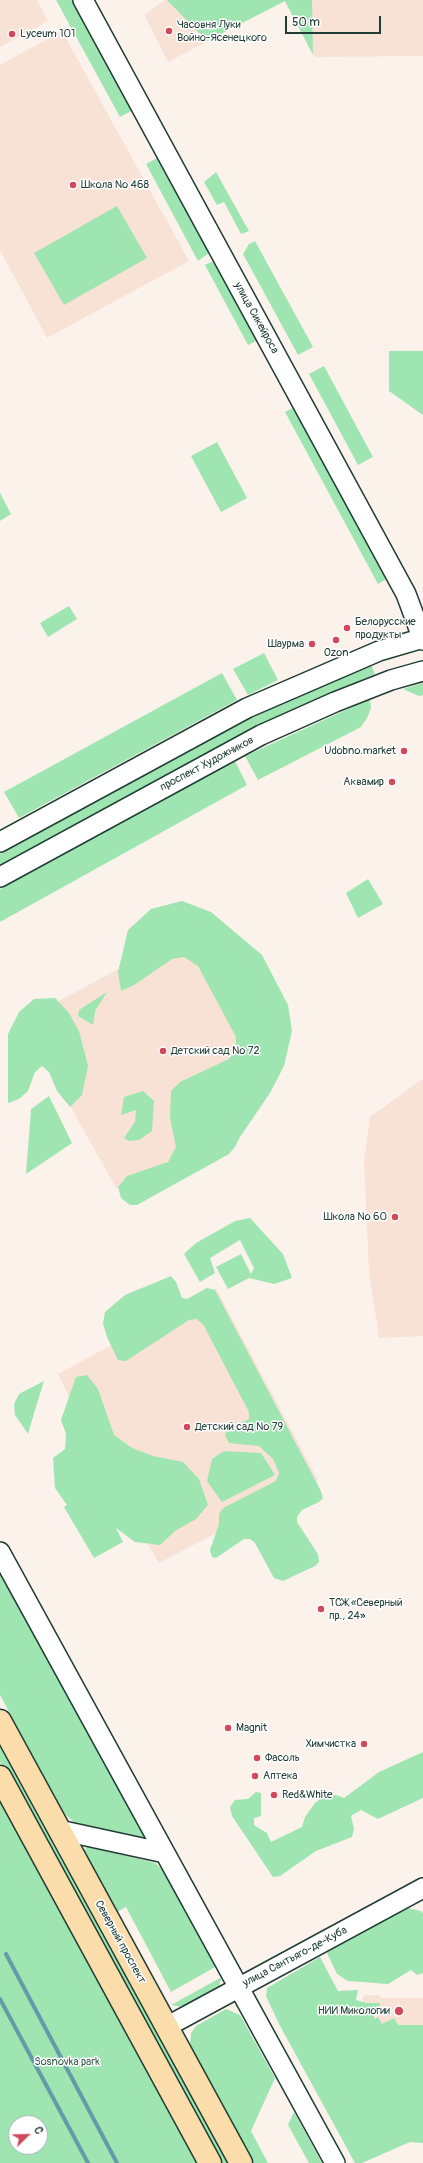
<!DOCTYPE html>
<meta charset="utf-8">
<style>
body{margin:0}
#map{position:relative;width:423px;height:2163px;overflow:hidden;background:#fcf2ec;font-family:Pangolin,sans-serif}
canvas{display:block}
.north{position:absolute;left:8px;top:2115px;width:40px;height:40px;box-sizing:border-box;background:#fff;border:1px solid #a5b1ae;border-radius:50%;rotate:67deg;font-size:11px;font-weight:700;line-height:16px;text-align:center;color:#1f3d34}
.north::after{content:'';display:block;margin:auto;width:14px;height:18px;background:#d1495b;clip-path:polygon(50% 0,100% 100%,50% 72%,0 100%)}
.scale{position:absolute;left:285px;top:16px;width:96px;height:18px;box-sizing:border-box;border:2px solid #1f3d34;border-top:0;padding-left:5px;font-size:12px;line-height:14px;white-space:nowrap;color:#1f3d34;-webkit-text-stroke:3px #fff;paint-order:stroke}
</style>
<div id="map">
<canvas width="423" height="2163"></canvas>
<div class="north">С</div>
<div class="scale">50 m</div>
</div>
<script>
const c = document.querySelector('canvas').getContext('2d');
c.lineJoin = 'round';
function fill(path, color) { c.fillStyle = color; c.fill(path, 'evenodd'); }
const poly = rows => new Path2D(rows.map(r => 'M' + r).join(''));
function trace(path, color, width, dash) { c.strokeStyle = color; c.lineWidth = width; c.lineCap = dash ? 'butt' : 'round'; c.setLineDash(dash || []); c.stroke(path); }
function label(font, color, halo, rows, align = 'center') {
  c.font = font + ' Pangolin,sans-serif'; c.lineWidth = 3; c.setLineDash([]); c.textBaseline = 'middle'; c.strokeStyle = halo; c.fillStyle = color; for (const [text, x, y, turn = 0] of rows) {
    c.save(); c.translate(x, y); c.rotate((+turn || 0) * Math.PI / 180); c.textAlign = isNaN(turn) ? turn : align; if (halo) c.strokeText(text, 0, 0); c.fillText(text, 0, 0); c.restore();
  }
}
fill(poly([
 [0,0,37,0,48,21,0,47],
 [165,0,423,0,423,56,315,57,284,1,168,62,144,15],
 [62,31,189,261,47,338,0,250,0,65],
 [215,917,284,1040,233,1128,116,1188,46,1063,55,1003],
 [421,1080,423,1080,423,1336,379,1338,369,1272,364,1162,370,1117],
 [216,1288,318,1480,159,1563,112,1484,58,1374],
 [366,1995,380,1995,380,1998,423,1998,423,2127,363,2001,363,1997]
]), '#f8e2d6');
fill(poly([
 [56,0,73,0,133,110,120,117],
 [167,0,312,0,313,55,285,1,207,41],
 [159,157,210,250,209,253,198,261,146,164],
 [216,172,249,231,241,234,224,202,217,205,204,182],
 [117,206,147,258,64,305,34,253],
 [255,241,313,347,298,355,243,254,249,244],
 [211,262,218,264,258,340,248,345,205,265],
 [389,351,423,351,423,415,389,391],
 [324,366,373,457,358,465,309,374],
 [295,407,388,578,378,584,285,412],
 [217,442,247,498,221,512,191,456],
 [0,493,11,514,0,521],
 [69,606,77,619,48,637,40,623],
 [264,653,278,680,248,695,233,669],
 [371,664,375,674,257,726,0,866,0,854,251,718],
 [222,673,237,700,19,818,4,792],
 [423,683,423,695,419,696,403,689],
 [370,699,371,708,367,718,361,727,258,780,245,756],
 [235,761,247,785,0,922,0,889],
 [368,879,383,904,358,918,346,893],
 [182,901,211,912,262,955,288,1005,292,1031,284,1066,270,1093,240,1137,235,1147,229,1154,137,1205,130,1205,121,1198,118,1187,127,1176,168,1162,176,1147,170,1118,171,1091,180,1082,229,1059,236,1049,236,1037,198,966,184,957,172,959,134,985,121,991,118,972,128,930,151,909],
 [107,992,95,1011,93,1025,78,1016,79,1010],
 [55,998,69,1013,79,1031,88,1066,82,1095,70,1107,57,1091,49,1072,42,1066,35,1072,28,1091,19,1099,8,1103,8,1034,19,1012,34,999],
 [143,1091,154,1101,152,1131,139,1140,129,1141,124,1138,135,1122,136,1110,121,1115,124,1097],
 [49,1096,72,1143,26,1174,31,1109],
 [250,1218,283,1254,292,1278,274,1284,249,1278,228,1289,216,1267,241,1254,251,1274,254,1268,240,1240,210,1258,215,1273,200,1282,184,1254,196,1243,235,1221],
 [171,1276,176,1282,182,1298,187,1299,207,1288,215,1290,321,1491,323,1498,319,1502,302,1510,297,1517,297,1522,318,1554,319,1562,315,1566,283,1581,274,1578,255,1543,250,1539,244,1539,216,1558,212,1557,210,1550,219,1524,219,1514,223,1508,276,1481,279,1473,273,1459,259,1446,229,1443,225,1435,228,1429,249,1419,249,1412,204,1326,197,1319,189,1320,126,1361,118,1360,107,1337,103,1323,105,1312,125,1295],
 [87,1375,98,1389,114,1435,132,1448,153,1456,183,1462,199,1479,208,1505,196,1519,175,1531,160,1545,135,1542,116,1528,123,1542,94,1558,64,1507,67,1505,55,1488,53,1458,65,1449,66,1434,61,1420,76,1377],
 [44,1381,35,1410,28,1434,15,1415,14,1404,19,1394],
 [224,1451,261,1453,275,1475,222,1502,207,1481,212,1459],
 [0,1571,143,1831,143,1837,137,1839,88,1827,75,1823,64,1813,0,1695],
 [0,1745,229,2163,218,2163,0,1762],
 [423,1752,423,1798,378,1819,361,1810,351,1816,354,1829,352,1837,316,1851,280,1876,273,1877,232,1816,230,1807,235,1800,248,1799,256,1792,261,1793,261,1816,254,1818,254,1825,267,1833,271,1842,302,1827,305,1817,315,1803,326,1795,336,1795,344,1798,379,1772],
 [0,1803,120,2023,197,2163,0,2163],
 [16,2123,40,2123,40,2147,16,2147],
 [87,1846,155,1863,165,1872,217,1966,171,1992,126,1907,117,1912,84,1851],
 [408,1908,421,1911,423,1913,423,1973,417,1975,411,1970,388,1984,348,1981,337,1974,327,1953,329,1951],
 [320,1957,338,1991,358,1990,356,2000,366,2003,380,2003,380,2009,372,2013,375,2019,378,2017,382,2024,394,2018,398,2025,423,2025,423,2143,410,2142,362,2163,355,2163,279,2024,266,1996,267,1988],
 [222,1977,218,1989,183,2007,171,2005],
 [226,2009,240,2015,275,2078,251,2131,268,2163,254,2163,190,2045,191,2033,196,2026],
 [294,2112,322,2163,309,2163,288,2125]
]), '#9ee5b2');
trace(poly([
 [6,1954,117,2163],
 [0,1999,88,2163]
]), '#659aa8', 4);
const minor = poly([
 [83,0,406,594,423,640],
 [0,842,247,708,379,651,423,638],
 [0,877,261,735,335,702,391,680,423,671],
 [0,1552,335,2163],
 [59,1830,165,1853],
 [166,2027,423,1888]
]);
const major = poly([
 [0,1721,241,2163],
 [0,1777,210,2163]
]);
trace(minor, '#1f3d34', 22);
trace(major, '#1f3d34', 25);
trace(minor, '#fff', 19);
trace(major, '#fbddab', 22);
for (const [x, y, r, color] of [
 [169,31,4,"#d1495b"],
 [12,34,4,"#d1495b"],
 [73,185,4,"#d1495b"],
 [347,628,4,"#d1495b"],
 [336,640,4,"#d1495b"],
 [312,644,4,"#d1495b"],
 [404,751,4,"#d1495b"],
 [392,782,4,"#d1495b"],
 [163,1051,4,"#d1495b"],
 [395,1217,4,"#d1495b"],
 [187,1427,4,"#d1495b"],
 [321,1609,4,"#d1495b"],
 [228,1728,4,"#d1495b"],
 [364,1744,4,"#d1495b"],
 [257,1758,4,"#d1495b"],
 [255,1776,4,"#d1495b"],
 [274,1795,4,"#d1495b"],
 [399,2011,5,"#d1495b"]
]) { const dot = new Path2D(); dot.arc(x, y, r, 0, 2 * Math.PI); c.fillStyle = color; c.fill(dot); trace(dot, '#fff', 1.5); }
label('11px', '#1f3d34', '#fff', [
 ["Часовня Луки",177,25],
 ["Войно-Ясенецкого",177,38],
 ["Lyceum 101",20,34],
 ["Школа № 468",81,185],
 ["Белорусские",355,622],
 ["продукты",355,635],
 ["Шаурма",304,644,"right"],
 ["Ozon",336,653,"center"],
 ["Udobno.market",396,751,"right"],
 ["Аквамир",384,782,"right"],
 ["Детский сад № 72",171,1051],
 ["Школа № 60",387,1217,"right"],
 ["Детский сад № 79",195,1427],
 ["ТСЖ «Северный",329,1603],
 ["пр., 24»",329,1616],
 ["Magnit",236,1728],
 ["Химчистка",356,1744,"right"],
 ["Фасоль",265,1758],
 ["Аптека",263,1776],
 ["Red&White",282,1795],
 ["НИИ Микологии",390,2011,"right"]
], 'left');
label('11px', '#1f3d34', '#fff', [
 ["улица Сикейроса",256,318,61],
 ["проспект Художников",207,764,-28],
 ["Северный проспект",120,1942,61],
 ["улица Сантьяго-де-Куба",295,1957,-28]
]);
label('11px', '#385f4d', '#fff', [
 ["Sosnovka park",67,2062]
]);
</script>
